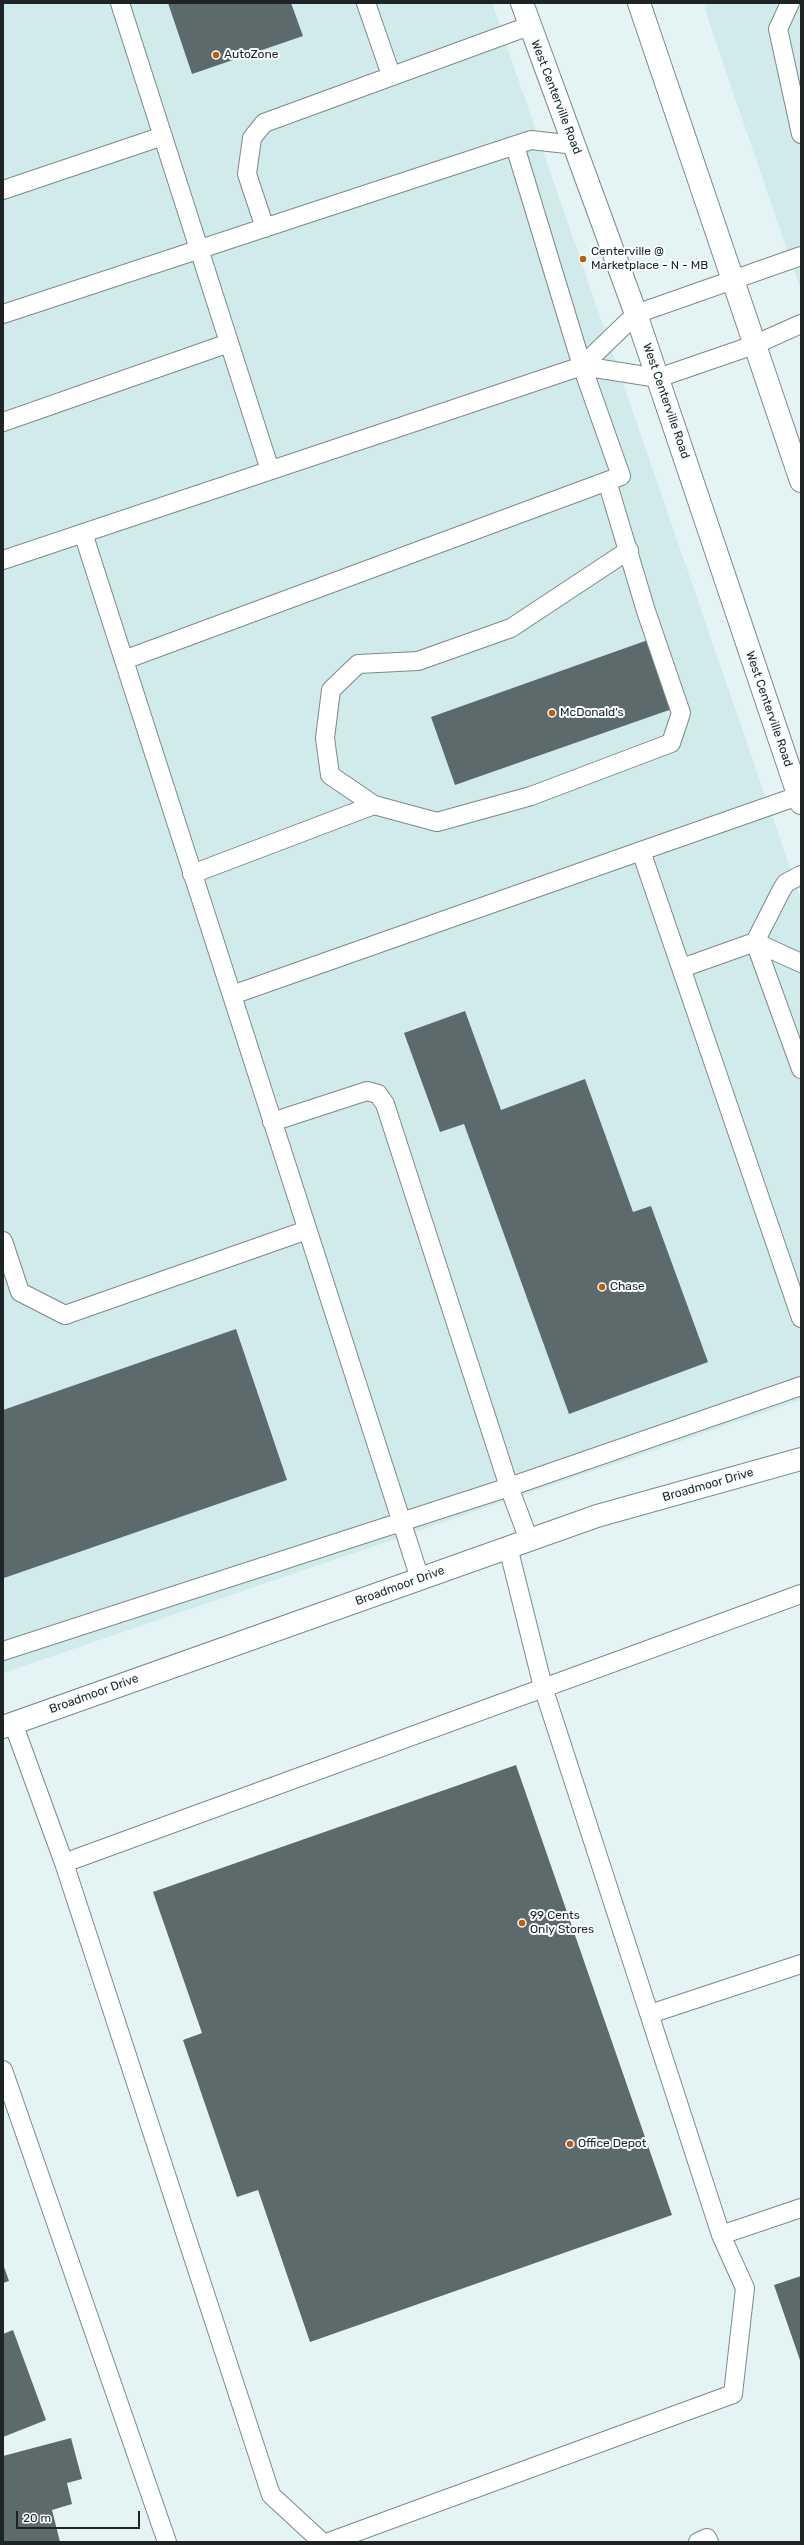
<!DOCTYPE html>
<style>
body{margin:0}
#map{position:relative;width:804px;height:2545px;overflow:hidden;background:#e4f3f4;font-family:Rubik,sans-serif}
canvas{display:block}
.frame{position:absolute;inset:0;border:4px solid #1e2424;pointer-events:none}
.scale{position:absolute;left:16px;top:2511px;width:124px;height:18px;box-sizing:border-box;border:2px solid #1e2424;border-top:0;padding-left:5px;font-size:12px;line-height:14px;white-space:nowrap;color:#1e2424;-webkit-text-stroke:3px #f8feff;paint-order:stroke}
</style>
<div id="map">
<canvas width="804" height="2545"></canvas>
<div class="frame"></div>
<div class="scale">20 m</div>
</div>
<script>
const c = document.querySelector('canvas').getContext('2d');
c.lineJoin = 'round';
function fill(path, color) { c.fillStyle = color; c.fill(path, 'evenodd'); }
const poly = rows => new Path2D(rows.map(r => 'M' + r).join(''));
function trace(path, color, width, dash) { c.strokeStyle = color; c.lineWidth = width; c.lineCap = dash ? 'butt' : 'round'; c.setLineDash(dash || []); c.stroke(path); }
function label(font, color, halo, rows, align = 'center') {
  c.font = font + ' Rubik,sans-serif'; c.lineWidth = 4; c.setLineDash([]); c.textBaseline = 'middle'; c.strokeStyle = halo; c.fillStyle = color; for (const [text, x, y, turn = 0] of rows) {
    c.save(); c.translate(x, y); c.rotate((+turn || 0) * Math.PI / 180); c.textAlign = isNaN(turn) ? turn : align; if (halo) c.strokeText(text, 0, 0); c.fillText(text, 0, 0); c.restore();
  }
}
fill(poly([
 [3,3,492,3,801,900,801,1400,3,1673],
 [704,3,801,3,801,290,710,25]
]), '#d1eaec');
fill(poly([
 [168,3,291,3,303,36,192,74],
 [648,640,672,709,455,785,431,717],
 [465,1011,501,1110,585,1079,633,1212,651,1206,708,1362,569,1414,464,1124,440,1132,404,1033],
 [236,1329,287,1480,4,1578,3,1410],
 [516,1765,672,2215,310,2342,258,2190,237,2197,183,2040,202,2033,153,1892],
 [3,2264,9,2281,3,2283],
 [801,2276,801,2363,774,2285],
 [13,2330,46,2420,3,2437,3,2334],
 [71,2438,82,2479,67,2483,72,2504,52,2510,60,2542,3,2542,3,2456]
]), '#5d6a6b');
const lane = poly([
 [120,3,270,470],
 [366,3,391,75],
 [790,3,778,29,801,134],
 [3,190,163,136],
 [265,228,247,174,252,138,264,123,529,26],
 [3,314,531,140,575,145],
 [582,366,658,378,754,345,801,324],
 [3,422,229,343],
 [83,533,420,1579],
 [3,560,582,366,636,314,801,256],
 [124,660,621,476,582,366,515,146],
 [798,796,641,851,801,1318],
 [374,805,330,775,325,738,331,690,358,664,418,661,511,628,629,550],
 [192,874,374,805,437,822,531,796,671,743,681,713,646,611,607,481],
 [801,875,786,883,782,889,755,942,801,1069],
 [682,968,755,942,801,963],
 [232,995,641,851],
 [272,1122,367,1091,378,1094,385,1104,509,1487,529,1540],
 [3,1241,20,1292,65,1315,307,1230],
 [3,1651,509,1487,801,1386],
 [13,1723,64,1863,271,2495,322,2542],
 [64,1863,801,1594],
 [650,2014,801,1964],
 [3,2070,167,2542],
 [721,2235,801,2208],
 [329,2542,733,2394,745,2288,721,2235,543,1687,508,1547],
 [698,2542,707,2538,709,2542]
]);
const secondary = poly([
 [522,3,636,314,801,803],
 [639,3,801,481],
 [3,1727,597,1516,801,1459]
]);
trace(lane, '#7b898a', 20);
trace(secondary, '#7b898a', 24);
trace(lane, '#fff', 18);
trace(secondary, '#fff', 22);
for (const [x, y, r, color] of [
 [216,55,4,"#ba5c12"],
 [583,259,4,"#ba5c12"],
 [552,713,4,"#ba5c12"],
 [602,1287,4,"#ba5c12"],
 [522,1923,4,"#ba5c12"],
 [570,2144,4,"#ba5c12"]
]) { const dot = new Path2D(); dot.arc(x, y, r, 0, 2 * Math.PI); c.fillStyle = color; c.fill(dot); trace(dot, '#f8feff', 1.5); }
label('12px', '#1e2424', '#f8feff', [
 ["AutoZone",224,55],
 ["Centerville @",591,252],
 ["Marketplace - N - MB",591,266],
 ["McDonald's",560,713],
 ["Chase",610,1287],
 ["99 Cents",530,1916],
 ["Only Stores",530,1930],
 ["Office Depot",578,2144]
], 'left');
label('12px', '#1e2424', '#f8feff', [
 ["West Centerville Road",556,97,69],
 ["West Centerville Road",666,401,71],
 ["West Centerville Road",769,709,71],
 ["Broadmoor Drive",708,1485,-16],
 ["Broadmoor Drive",400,1586,-20],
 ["Broadmoor Drive",94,1694,-20]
]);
</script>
